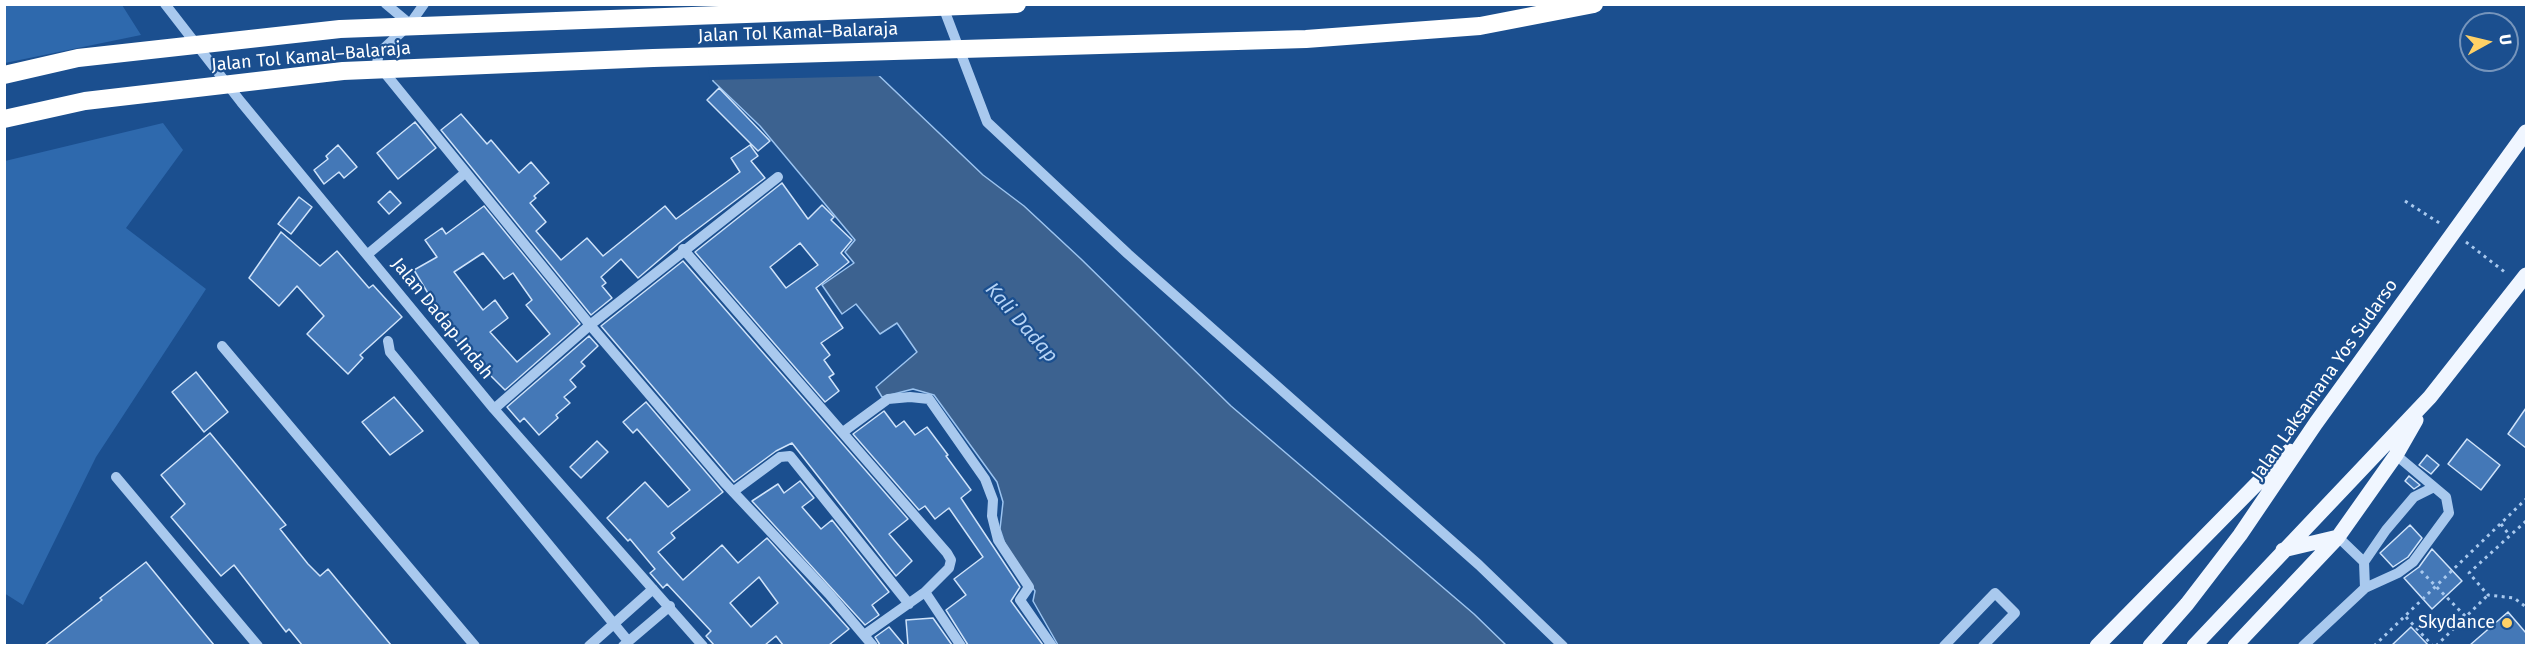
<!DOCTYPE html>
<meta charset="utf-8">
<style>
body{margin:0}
#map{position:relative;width:2531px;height:650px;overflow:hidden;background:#1b4f8f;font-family:"Fira Sans",sans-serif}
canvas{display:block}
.frame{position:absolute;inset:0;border:6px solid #fff;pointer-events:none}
.north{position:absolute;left:2459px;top:12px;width:60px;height:60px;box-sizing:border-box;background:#1b4f8f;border:2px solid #7695bc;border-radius:50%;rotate:82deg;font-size:16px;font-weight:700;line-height:24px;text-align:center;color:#fff}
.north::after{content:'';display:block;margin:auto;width:21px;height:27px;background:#ffd166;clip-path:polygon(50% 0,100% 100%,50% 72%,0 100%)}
</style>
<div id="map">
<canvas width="2531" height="650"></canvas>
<div class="frame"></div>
<div class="north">U</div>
</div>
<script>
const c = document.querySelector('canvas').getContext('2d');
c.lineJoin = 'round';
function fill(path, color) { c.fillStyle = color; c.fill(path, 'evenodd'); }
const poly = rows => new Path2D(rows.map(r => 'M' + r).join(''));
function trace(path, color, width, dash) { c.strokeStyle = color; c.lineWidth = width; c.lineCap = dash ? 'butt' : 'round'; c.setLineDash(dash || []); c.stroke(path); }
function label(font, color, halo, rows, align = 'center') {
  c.font = font + ' "Fira Sans",sans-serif'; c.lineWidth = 4.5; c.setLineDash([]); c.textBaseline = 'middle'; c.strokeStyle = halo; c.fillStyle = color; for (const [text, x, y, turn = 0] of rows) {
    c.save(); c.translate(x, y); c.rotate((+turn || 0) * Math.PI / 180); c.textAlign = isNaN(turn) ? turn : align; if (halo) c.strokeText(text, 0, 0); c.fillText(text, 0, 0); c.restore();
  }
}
fill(poly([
 [5,4,122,5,141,35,5,63],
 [163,123,183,150,126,228,206,289,96,457,23,605,4,593,5,161]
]), '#2e69ad');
const water = poly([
 [805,5,983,175,1024,206,1081,259,1231,406,1474,614,1506,645,1058,645,1033,601,1035,591,1007,550,1000,529,1003,502,997,482,934,395,913,389,882,397,876,387,917,352,897,323,880,334,856,304,842,314,822,285,854,263,845,252,855,240,760,126,713,81,708,47,805,5]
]);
fill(water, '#3c6290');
trace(water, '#9cc4f0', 1.5);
fill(poly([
 [660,4,810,4,882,76,710,80,705,48,681,16,666,13]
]), '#1b4f8f');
const building = poly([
 [719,88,770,141,758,151,707,100,719,88],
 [461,114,487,144,491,140,519,173,531,162,549,183,534,196,536,198,530,203,546,222,536,231,561,260,587,238,603,256,665,206,676,219,740,172,731,158,750,145,758,156,751,161,765,178,679,243,638,278,621,259,601,277,606,283,602,286,612,298,591,315,441,130,461,114],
 [415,122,436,148,398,179,377,153,415,122],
 [338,145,357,167,344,178,339,172,324,184,314,170,328,159,326,156,338,145],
 [782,183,808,219,822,205,834,217,831,220,852,240,841,253,849,262,816,288,843,328,821,343,830,355,824,360,834,374,829,377,839,391,825,402,695,252,782,183],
 [800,243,818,265,786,288,770,267,800,243],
 [390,191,401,203,389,214,378,202,390,191],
 [299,197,312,207,291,234,278,224,299,197],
 [484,206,580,324,505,390,490,375,488,377,451,335,454,333,425,298,429,295,414,270,437,257,425,240,442,228,446,234,484,206],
 [483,253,504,279,513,273,532,300,526,305,550,334,517,362,490,332,508,318,495,300,483,310,454,272,483,253],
 [281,232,320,266,337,251,369,288,373,285,402,317,360,355,363,358,348,374,307,334,324,316,297,286,279,306,249,278,281,232],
 [683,261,908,519,889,534,912,561,896,576,792,443,776,451,734,482,601,326,683,261],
 [589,336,598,346,581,362,585,366,570,380,576,387,564,397,570,403,556,415,558,418,539,435,524,418,520,422,507,407,589,336],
 [196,372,228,412,204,432,172,392,196,372],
 [394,397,423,431,390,455,362,422,394,397],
 [646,402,723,492,671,533,675,538,658,552,683,580,722,545,738,563,767,538,849,629,829,645,783,645,776,636,765,645,714,645,706,636,711,631,667,584,663,588,650,573,655,569,630,539,628,541,607,518,645,482,668,507,690,490,637,429,633,433,623,422,646,402],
 [759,577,778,603,751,627,730,603,759,577],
 [2526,408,2526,448,2508,434,2526,408],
 [884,411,896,427,904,421,915,435,927,427,948,455,946,456,971,490,961,498,1020,587,1011,601,1043,645,968,645,946,610,966,595,954,579,983,557,949,508,935,519,925,506,919,510,853,434,884,411],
 [210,433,286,525,280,529,308,564,320,576,328,569,391,645,302,645,289,629,286,632,234,565,221,576,171,517,185,504,161,475,210,433],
 [2467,439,2500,465,2481,490,2448,464,2467,439],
 [597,441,608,452,581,478,570,467,597,441],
 [2427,455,2439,465,2431,474,2419,465,2427,455],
 [2409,476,2420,485,2414,489,2405,481,2409,476],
 [800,481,814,498,802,507,821,529,832,520,889,592,872,605,879,615,865,625,752,501,778,484,784,493,800,481],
 [2410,525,2422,538,2408,557,2393,567,2380,553,2410,525],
 [2432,549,2462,581,2432,609,2404,578,2419,567,2432,549],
 [146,562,214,645,45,645,102,600,100,598,146,562],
 [2508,612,2526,633,2526,645,2470,645,2508,612],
 [933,618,952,645,908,645,906,620,933,618],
 [889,627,904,645,880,645,875,637,889,627],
 [2411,627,2428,645,2392,645,2411,627]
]);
fill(building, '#4478b7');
trace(building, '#cfe3fa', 1.5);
trace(poly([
 [2405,201,2441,224],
 [2466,242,2506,273],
 [2526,521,2469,573,2488,595,2514,598,2526,607],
 [2501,524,2510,536],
 [2421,571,2466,617],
 [2406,617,2433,646],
 [2374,646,2526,499],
 [2436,646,2488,595]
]), '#a9c9ee', 3, [3, 4.5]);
trace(poly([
 [165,4,241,102,494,409,703,646],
 [386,4,410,24],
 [424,4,410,24,379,53,377,63,380,67,590,325,724,482,829,594,873,646],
 [942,4,987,122,1128,254,1479,565,1563,646],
 [683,249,947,553,951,560,949,568,925,592],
 [368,254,465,173],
 [388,341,390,352,628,641],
 [222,346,475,646],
 [494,409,590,325,778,177],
 [843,432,888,399,910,397,929,399,985,479,993,500,992,516,998,540,1029,587,1020,600,1052,646],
 [116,477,258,646],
 [734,491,780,457,790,456,909,604],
 [2338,537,2364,562],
 [2365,588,2364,562,2386,530,2414,497,2434,487],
 [864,635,925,592,961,646],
 [589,646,653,589],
 [623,646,670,606],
 [1944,646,1995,593,2015,613,1983,646],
 [2303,646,2365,588,2398,573,2413,562,2449,513,2446,497,2396,455]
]), '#a9c9ee', 10);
trace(poly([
 [2283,550,2338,537],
 [2097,646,2289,451],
 [2150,646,2187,604,2240,535,2316,423,2526,132],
 [2194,646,2430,397,2526,275],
 [2235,646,2338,537,2396,455,2416,420]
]), '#f0f6ff', 15);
trace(poly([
 [4,75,78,58,340,29,1017,4],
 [4,119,85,101,343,71,653,58,1306,39,1480,26,1594,4]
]), '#fff', 18);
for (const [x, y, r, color] of [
 [2507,623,6,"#ffd166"]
]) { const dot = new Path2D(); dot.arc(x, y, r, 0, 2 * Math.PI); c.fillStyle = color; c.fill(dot); trace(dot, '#1b4f8f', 2); }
label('18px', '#fff', '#1b4f8f', [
 ["Jalan Tol Kamal–Balaraja",798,33,-2],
 ["Jalan Tol Kamal–Balaraja",311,57,-5],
 ["Jalan Dadap Indah",442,319,51],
 ["Jalan Laksamana Yos Sudarso",2325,380,-55]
]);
label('18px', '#fff', '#1b4f8f', [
 ["Skydance",2495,623]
], 'right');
label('italic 20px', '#b5d3f5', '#1b4f8f', [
 ["Kali Dadap",1021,323,49]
]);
</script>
